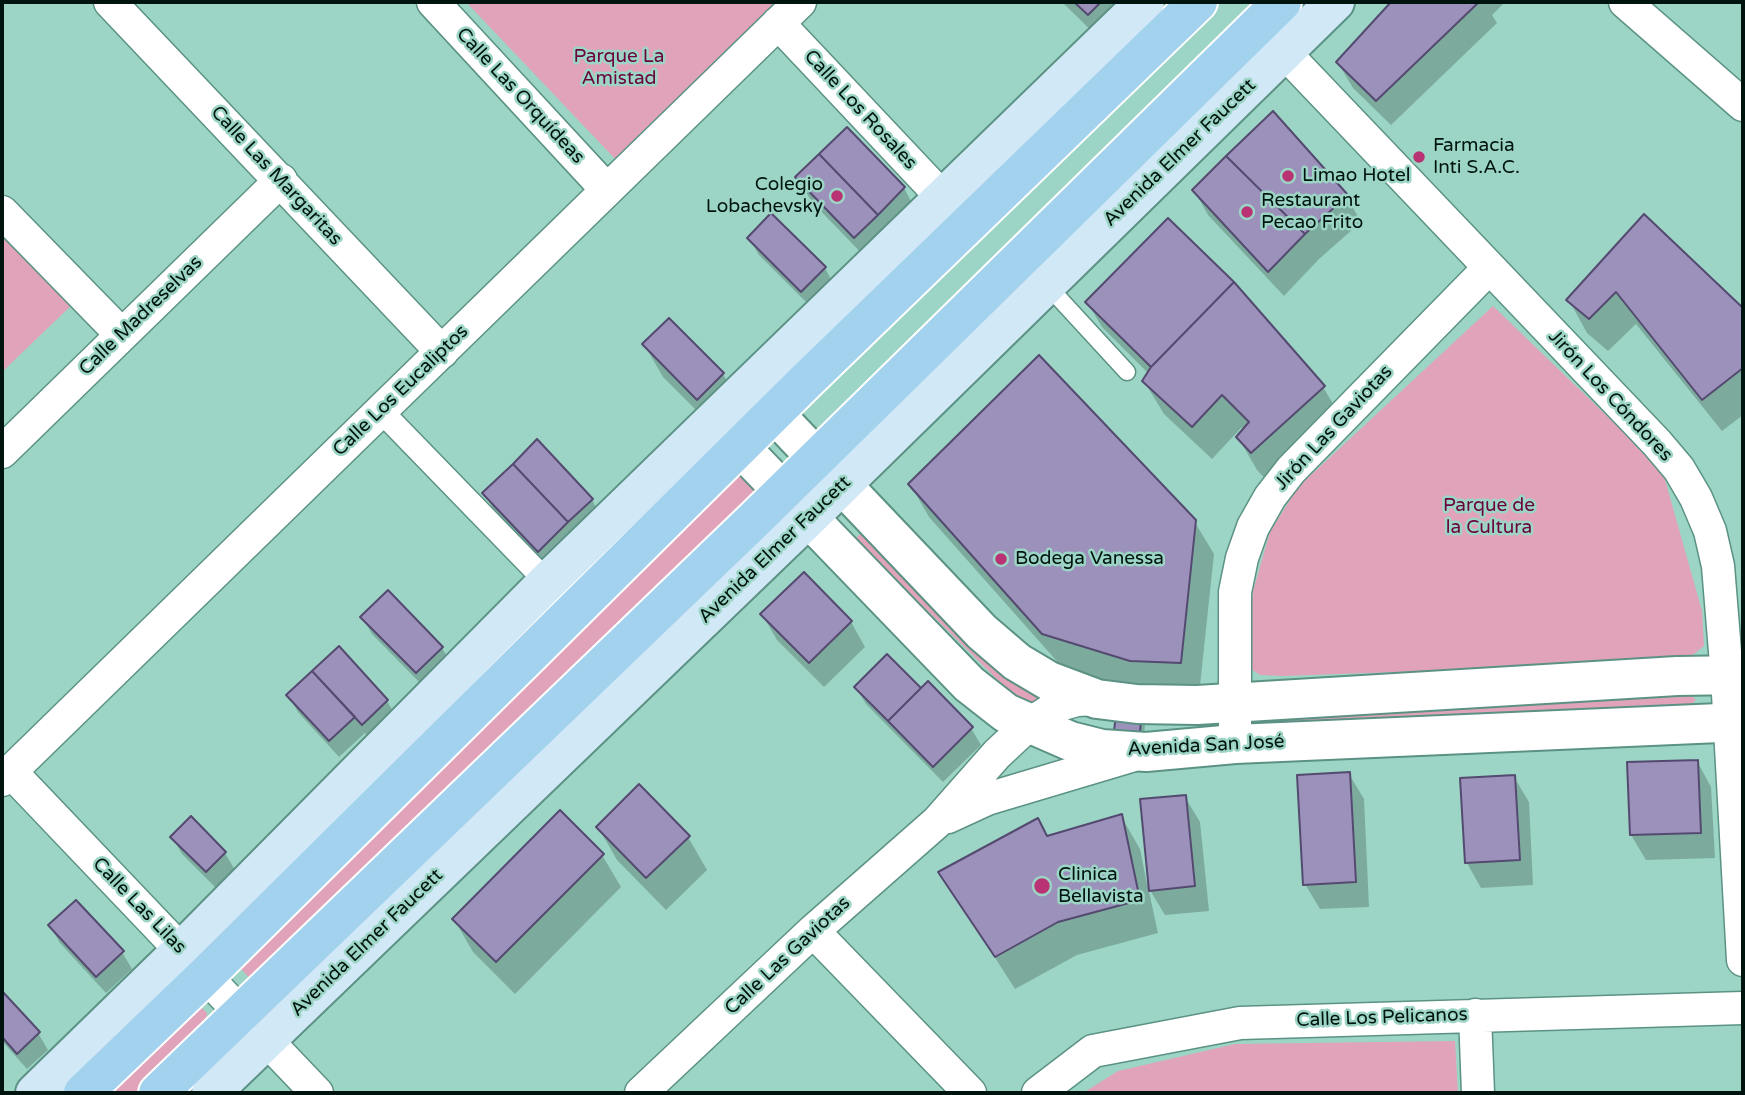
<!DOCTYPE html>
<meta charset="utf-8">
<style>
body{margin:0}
#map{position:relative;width:1745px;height:1095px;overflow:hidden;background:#9cd5c5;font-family:"Varela Round",sans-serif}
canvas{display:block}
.frame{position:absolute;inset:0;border:4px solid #00140f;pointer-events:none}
</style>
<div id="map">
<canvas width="1745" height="1095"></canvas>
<div class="frame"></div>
</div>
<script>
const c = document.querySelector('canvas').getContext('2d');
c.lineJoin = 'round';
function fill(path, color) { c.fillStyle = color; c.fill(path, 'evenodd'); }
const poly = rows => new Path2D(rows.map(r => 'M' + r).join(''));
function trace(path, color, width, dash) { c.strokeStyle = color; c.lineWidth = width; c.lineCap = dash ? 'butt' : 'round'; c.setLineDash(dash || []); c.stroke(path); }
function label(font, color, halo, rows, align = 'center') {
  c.font = font + ' "Varela Round",sans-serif'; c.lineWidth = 5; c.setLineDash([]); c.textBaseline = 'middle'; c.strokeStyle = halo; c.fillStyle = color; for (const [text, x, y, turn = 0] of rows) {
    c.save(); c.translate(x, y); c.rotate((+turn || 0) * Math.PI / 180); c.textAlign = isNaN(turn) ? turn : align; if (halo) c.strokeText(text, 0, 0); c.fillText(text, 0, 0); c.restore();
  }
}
fill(poly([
 [466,2,780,2,618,162],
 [2,224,77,300,2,372],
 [1493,306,1662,469,1702,611,1704,646,1684,662,1283,676,1260,675,1246,666,1253,591,1270,532,1298,487],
 [743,472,759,489,256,985,230,957,730,474],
 [871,524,1062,698,1030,709,1018,700,855,539],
 [1683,689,1696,700,1685,710,1268,725,1261,720],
 [197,1003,207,1013,206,1024,146,1093,89,1093],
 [1455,1041,1458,1093,1083,1093,1118,1071,1235,1044]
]), '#e1a3b9');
fill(poly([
 [1062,2,1117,2,1130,24,1107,46],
 [1393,2,1505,2,1492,15,1497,23,1391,125,1353,88,1338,63],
 [1273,113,1347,197,1361,222,1319,259,1284,296,1208,215,1194,190],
 [797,177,904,188,913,205,888,230,883,226,891,241,870,262,812,202],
 [1644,216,1743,311,1743,415,1722,431,1636,324,1608,351,1587,333,1569,300],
 [749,238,825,268,834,285,812,308,759,255],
 [1087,302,1323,387,1342,419,1271,485,1257,470,1238,437,1244,430,1242,427,1212,459,1164,414,1144,381,1149,374,1102,327],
 [644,344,723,374,741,407,717,431,663,377],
 [910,484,1194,521,1214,554,1199,695,1150,694,1062,667,929,517],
 [484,493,592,500,601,517,548,567,494,510],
 [762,614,851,622,865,647,824,687,777,640],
 [362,617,442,648,452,665,426,689,372,634],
 [339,649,387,701,397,718,372,741,365,733,339,757,298,712,288,695],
 [856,687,921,691,971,728,981,745,943,782,866,704],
 [1140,718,1145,726,1143,741,1121,739],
 [1697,761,1711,787,1715,858,1646,860,1631,835],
 [1349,774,1364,799,1369,907,1320,909,1305,884],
 [1514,777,1529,802,1533,885,1481,888,1467,863],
 [1185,797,1200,822,1209,911,1165,915,1148,887,1158,933,1077,955,1015,989,941,873,1048,837,1121,816,1140,849,1147,884,1150,883],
 [598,827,688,837,707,870,666,910,617,860],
 [172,837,225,853,235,870,216,888,182,854],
 [602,855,621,887,515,994,473,952,454,919],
 [50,926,122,952,132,969,106,993,60,943],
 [2,993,38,1033,48,1050,27,1069,2,1041]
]), '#0003');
const building = poly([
 [1074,2,1101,2,1088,15,1074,2],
 [1391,2,1479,2,1376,101,1336,62,1391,2],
 [1273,111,1348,195,1305,234,1226,156,1273,111],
 [847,127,905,187,878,215,819,154,847,127],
 [819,154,878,215,854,238,795,177,819,154],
 [1226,156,1305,234,1268,272,1192,190,1226,156],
 [771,213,826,267,801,292,747,238,771,213],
 [1644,214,1743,308,1743,368,1702,400,1616,292,1589,319,1566,300,1644,214],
 [1168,218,1234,282,1151,367,1085,302,1168,218],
 [1234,282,1325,386,1251,453,1236,437,1249,422,1222,395,1192,427,1142,381,1151,367,1234,282],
 [669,318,724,373,697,400,642,344,669,318],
 [1039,355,1196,520,1181,663,1130,661,1042,634,908,484,1039,355],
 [537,439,593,499,568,522,513,464,537,439],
 [513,464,568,522,538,552,482,493,513,464],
 [804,572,852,621,809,663,760,614,804,572],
 [388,590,443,647,416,673,360,617,388,590],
 [339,646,388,700,362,725,312,671,339,646],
 [887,654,921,688,888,721,854,687,887,654],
 [312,671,355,717,329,741,286,695,312,671],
 [928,681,973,727,933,767,888,721,928,681],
 [1116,714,1141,716,1140,734,1114,731,1116,714],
 [1698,760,1701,833,1630,835,1627,762,1698,760],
 [1350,772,1356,882,1303,885,1297,775,1350,772],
 [1515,775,1520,860,1465,863,1460,778,1515,775],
 [639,784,690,836,646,878,596,827,639,784],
 [1186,795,1195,886,1149,891,1140,799,1186,795],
 [560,810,604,854,496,962,452,919,560,810],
 [1122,814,1140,900,1058,922,995,957,938,872,1038,818,1047,836,1122,814],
 [191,816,226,852,206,872,170,837,191,816],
 [76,900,124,951,96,977,48,925,76,900],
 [2,991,40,1032,17,1054,2,1037,2,991]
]);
fill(building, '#9b91bb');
trace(building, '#544a70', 2);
const service = poly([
 [1046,284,1127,372]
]);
const pedestrian = poly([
 [381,411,547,582]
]);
const minor = poly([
 [110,2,442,352],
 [433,2,607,190],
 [1625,2,1743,105],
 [778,23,943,198],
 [1284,52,1657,443,1679,469,1696,498,1710,531,1718,566,1727,676,1743,960],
 [2,212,122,335],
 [2,452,281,180],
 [1235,744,1235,592,1242,558,1253,527,1270,497,1291,470,1488,269],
 [11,772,317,1093],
 [2,780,800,2],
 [948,817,987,799,1131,756],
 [813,931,970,1093],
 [1475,1015,1478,1093],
 [641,1093,813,931,937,822,997,754,1028,725,1059,705,1077,700,1097,699],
 [1038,1093,1093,1051,1240,1023,1743,1008]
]);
const tertiary = poly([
 [751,389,982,632,1017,662,1049,681,1097,699,1137,704,1197,705,1677,676,1743,675],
 [716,422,969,684,1006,713,1070,741,1102,749,1146,752,1235,744,1743,722]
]);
const secondary = poly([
 [35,1093,181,951,547,582,1145,2],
 [211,1093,808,518,1335,2]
]);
const primary = poly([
 [83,1093,205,976,806,381,1198,2],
 [158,1093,755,519,1282,2]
]);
trace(service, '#5b9284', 19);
trace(pedestrian, '#5b9284', 26);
trace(minor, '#5b9284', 35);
trace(tertiary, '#5b9284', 42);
trace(secondary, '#5b9284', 42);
trace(primary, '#fff', 42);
trace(service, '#fff', 16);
trace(pedestrian, '#fff', 23);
trace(minor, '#fff', 32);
trace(tertiary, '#fff', 38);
trace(secondary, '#d1e8f6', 38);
trace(primary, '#a3d2ee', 38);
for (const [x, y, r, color] of [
 [1419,157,7,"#b93273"],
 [1288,176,7,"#b93273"],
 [837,196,7,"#b93273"],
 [1247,212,7,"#b93273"],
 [1001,559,7,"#b93273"],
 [1042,886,9,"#b93273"]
]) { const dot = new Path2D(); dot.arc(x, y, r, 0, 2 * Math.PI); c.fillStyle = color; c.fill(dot); trace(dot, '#9cd5c5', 2.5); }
label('19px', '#6b043c', '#9cd5c5', [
 ["Parque La",619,57],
 ["Amistad",619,79],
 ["Parque de",1489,506],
 ["la Cultura",1489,528]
]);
label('19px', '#00140f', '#9cd5c5', [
 ["Calle Las Orquídeas",520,96,47],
 ["Calle Los Rosales",860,110,47],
 ["Avenida Elmer Faucett",1180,153,-44],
 ["Calle Las Margaritas",276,176,47],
 ["Calle Madreselvas",141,316,-44],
 ["Calle Los Eucaliptos",401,391,-44],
 ["Jirón Los Cóndores",1610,396,47],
 ["Jirón Las Gaviotas",1334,428,-47],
 ["Avenida Elmer Faucett",775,550,-44],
 ["Avenida San José",1206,746,-3],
 ["Calle Las Lilas",139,906,46],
 ["Avenida Elmer Faucett",367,943,-44],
 ["Calle Las Gaviotas",788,956,-43],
 ["Calle Los Pelicanos",1382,1018,-2]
]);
label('19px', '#00140f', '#9cd5c5', [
 ["Farmacia",1433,146],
 ["Inti S.A.C.",1433,168],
 ["Limao Hotel",1302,176],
 ["Colegio",823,185,"right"],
 ["Lobachevsky",823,207,"right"],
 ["Restaurant",1261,201],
 ["Pecao Frito",1261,223],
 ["Bodega Vanessa",1015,559],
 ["Clinica",1058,875],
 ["Bellavista",1058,897]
], 'left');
</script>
